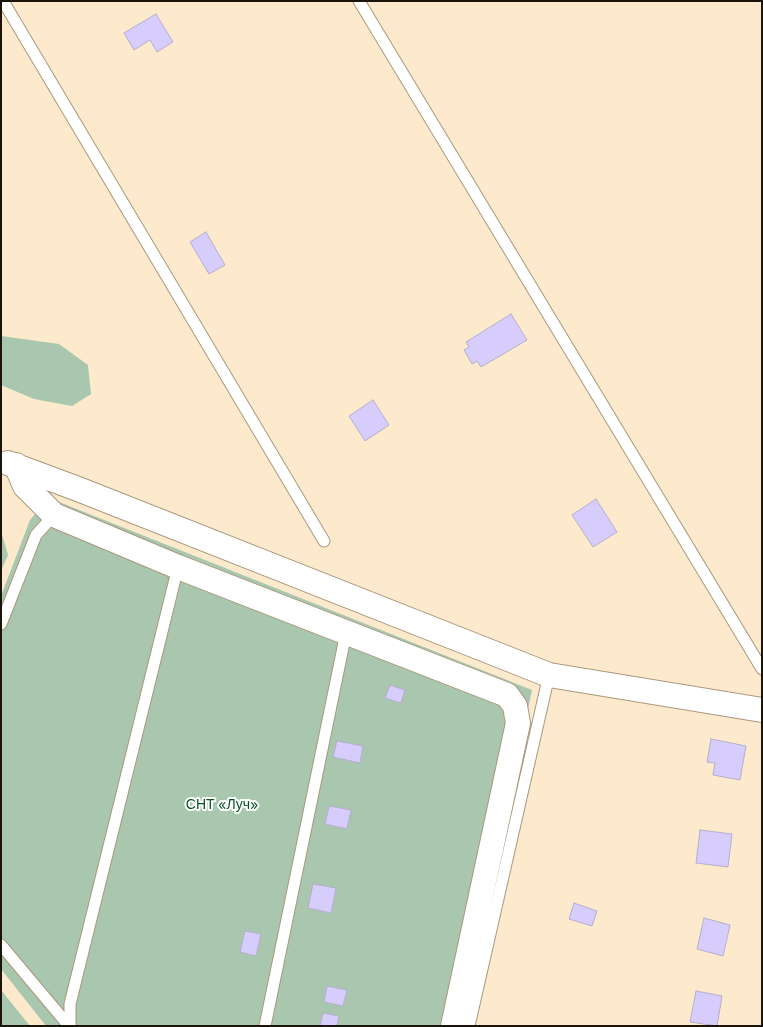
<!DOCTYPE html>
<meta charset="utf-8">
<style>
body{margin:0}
#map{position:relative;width:763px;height:1027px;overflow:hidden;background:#fdeacd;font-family:"Varela Round",sans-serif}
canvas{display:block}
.frame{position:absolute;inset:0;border:2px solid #1b140a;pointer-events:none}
</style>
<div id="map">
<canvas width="763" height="1027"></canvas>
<div class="frame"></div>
</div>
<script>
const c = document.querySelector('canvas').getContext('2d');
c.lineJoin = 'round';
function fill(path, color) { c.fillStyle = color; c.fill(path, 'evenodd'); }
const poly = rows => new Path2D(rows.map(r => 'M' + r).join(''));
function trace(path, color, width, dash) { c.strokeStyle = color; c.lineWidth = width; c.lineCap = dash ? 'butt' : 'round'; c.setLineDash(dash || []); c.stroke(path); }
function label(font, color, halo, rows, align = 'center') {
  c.font = font + ' "Varela Round",sans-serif'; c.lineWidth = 4; c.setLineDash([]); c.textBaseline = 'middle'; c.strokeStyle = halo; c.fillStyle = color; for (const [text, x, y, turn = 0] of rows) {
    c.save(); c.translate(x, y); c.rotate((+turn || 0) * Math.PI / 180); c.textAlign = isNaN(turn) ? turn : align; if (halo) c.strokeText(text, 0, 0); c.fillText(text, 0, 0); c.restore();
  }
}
fill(poly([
 [1,336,59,344,88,365,91,394,72,406,34,399,1,385],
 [49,498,532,690,461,1026,46,1026,1,969,1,596,30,520],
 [1,531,8,555,1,571],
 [1,990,30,1026,1,1026]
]), '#a8c7ae');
const building = poly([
 [156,14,173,42,157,52,150,40,134,50,124,33,156,14],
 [206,232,225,265,209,274,190,242,206,232],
 [511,314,527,340,481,367,477,361,472,364,464,350,469,347,466,342,511,314],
 [373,400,389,425,365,441,349,416,373,400],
 [596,499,617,532,593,547,572,515,596,499],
 [390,685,405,690,401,703,385,698,390,685],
 [711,739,746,746,740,780,713,775,715,763,707,762,711,739],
 [337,741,363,746,360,763,333,757,337,741],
 [329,806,351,810,347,829,325,824,329,806],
 [700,830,732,834,728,867,696,863,700,830],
 [313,884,336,888,331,913,308,908,313,884],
 [574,903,597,911,592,926,569,919,574,903],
 [704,918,730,925,723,956,697,949,704,918],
 [245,931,261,934,256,956,240,952,245,931],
 [327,986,347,990,343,1006,324,1002,327,986],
 [696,991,722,996,717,1026,690,1022,696,991],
 [323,1013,339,1016,337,1026,320,1026,323,1013]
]);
fill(building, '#d7cdfd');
trace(building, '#b4aecc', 1);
const lane = poly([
 [3,1,324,541],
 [359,1,762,669],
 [1,624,36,535,54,515],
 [1,945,69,1026],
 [70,1026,70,1004,178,567],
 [265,1026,346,633],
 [469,1026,549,675]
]);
const street = poly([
 [8,463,78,489,549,675,762,710],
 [16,465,25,486,54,515,178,567,507,695,515,706,518,723,453,1026]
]);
trace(lane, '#a9987d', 13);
trace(street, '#a9987d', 26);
trace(lane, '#fff', 11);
trace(street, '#fff', 24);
label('14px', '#095127', '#fff', [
 ["СНТ «Луч»",222,805]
]);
</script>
